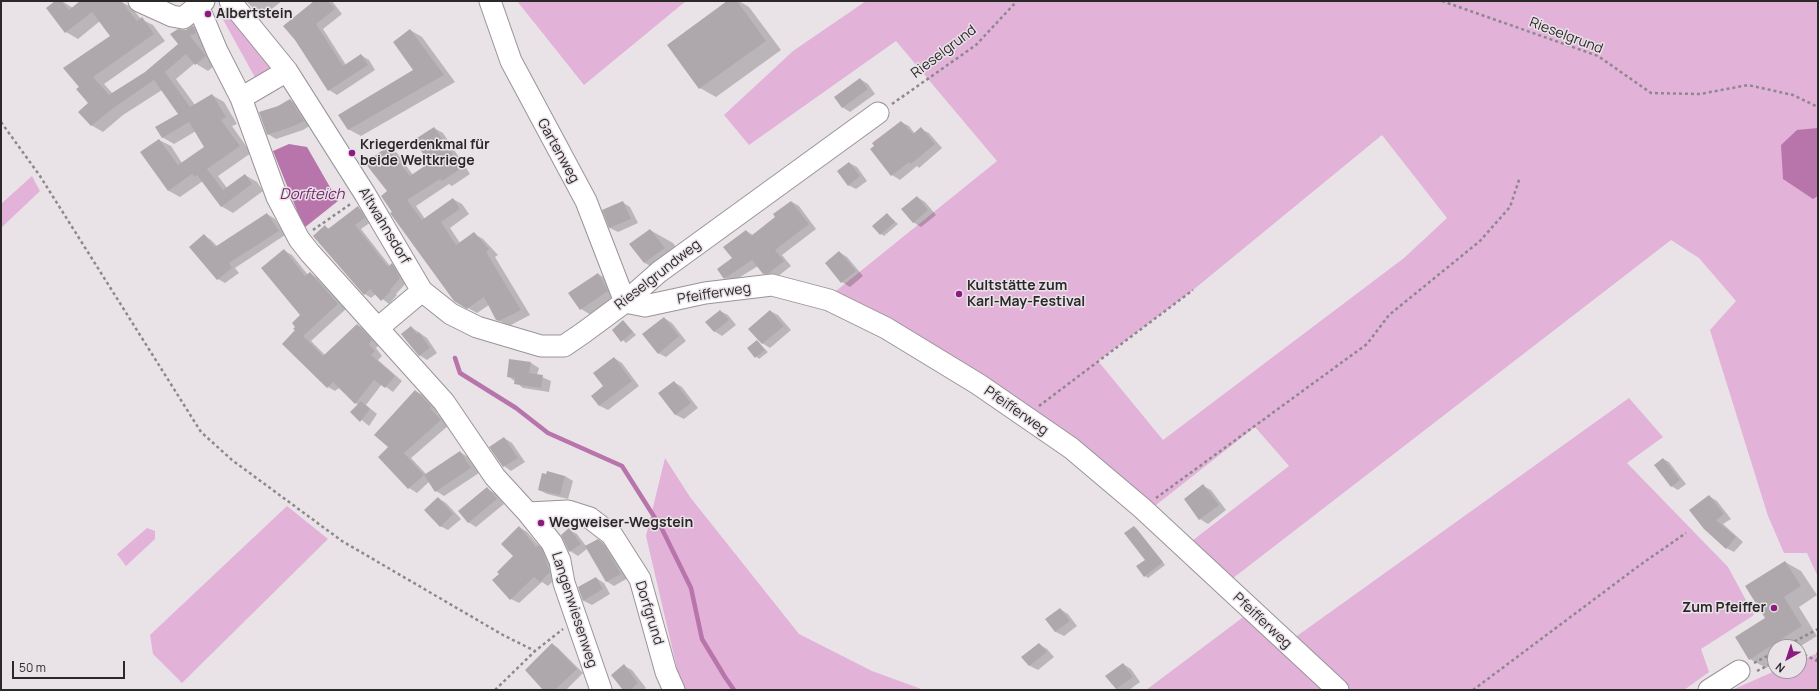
<!DOCTYPE html>
<meta charset="utf-8">
<style>
body{margin:0}
#map{position:relative;width:1819px;height:691px;overflow:hidden;background:#e9e3e8;font-family:Manrope,sans-serif}
canvas{display:block}
.frame{position:absolute;inset:0;border:2px solid #2b282a;pointer-events:none}
.north{position:absolute;left:1767px;top:639px;width:40px;height:40px;box-sizing:border-box;background:#e9e3e8;border:1px solid #9d989c;border-radius:50%;rotate:219deg;font-size:11px;font-weight:700;line-height:16px;text-align:center;color:#2b282a}
.north::after{content:'';display:block;margin:auto;width:14px;height:18px;background:#8b1c7f;clip-path:polygon(50% 0,100% 100%,50% 72%,0 100%)}
.scale{position:absolute;left:12px;top:661px;width:113px;height:18px;box-sizing:border-box;border:2px solid #2b282a;border-top:0;padding-left:5px;font-size:12px;line-height:14px;white-space:nowrap;color:#2b282a;-webkit-text-stroke:3px #e9e3e8;paint-order:stroke}
</style>
<div id="map">
<canvas width="1819" height="691"></canvas>
<div class="frame"></div>
<div class="north">N</div>
<div class="scale">50 m</div>
</div>
<script>
const c = document.querySelector('canvas').getContext('2d');
c.lineJoin = 'round';
function fill(path, color) { c.fillStyle = color; c.fill(path, 'evenodd'); }
const poly = rows => new Path2D(rows.map(r => 'M' + r).join(''));
function trace(path, color, width, dash) { c.strokeStyle = color; c.lineWidth = width; c.lineCap = dash ? 'butt' : 'round'; c.setLineDash(dash || []); c.stroke(path); }
function label(font, color, halo, rows, align = 'center') {
  c.font = font + ' Manrope,sans-serif'; c.lineWidth = 3; c.setLineDash([]); c.textBaseline = 'middle'; c.strokeStyle = halo; c.fillStyle = color; for (const [text, x, y, turn = 0] of rows) {
    c.save(); c.translate(x, y); c.rotate((+turn || 0) * Math.PI / 180); c.textAlign = isNaN(turn) ? turn : align; if (halo) c.strokeText(text, 0, 0); c.fillText(text, 0, 0); c.restore();
  }
}
fill(poly([
 [517,1,686,1,584,85],
 [866,1,1818,1,1818,577,1807,553,1784,553,1768,516,1710,330,1736,301,1699,258,1671,240,1228,582,1188,544,1289,466,1255,427,1151,509,831,295,997,161,896,41,749,145,724,115,793,51],
 [1382,135,1447,218,1404,258,1163,440,1098,361,1193,290],
 [229,6,277,67,257,81,220,14],
 [32,176,40,191,1,228,1,204],
 [1629,398,1663,437,1627,463,1728,567,1754,615,1701,649,1709,672,1684,690,1146,690,1246,615,1290,641],
 [665,458,690,497,799,634,872,671,924,690,682,690,646,536],
 [287,506,328,539,182,683,153,654,150,635],
 [147,528,155,531,155,539,126,566,117,554],
 [1818,653,1818,690,1732,690,1775,671,1799,671,1799,661]
]), '#e2b2d9');
fill(poly([
 [1818,128,1818,196,1813,199,1783,179,1781,145,1797,130],
 [289,144,307,147,338,201,304,228,273,151]
]), '#b775ac');
fill(poly([
 [57,1,62,1,73,8,81,1,120,1,131,7,141,19,153,25,165,41,104,84,112,93,145,73,180,44,187,31,193,26,205,33,208,40,201,43,217,63,208,71,195,63,176,79,195,105,212,95,224,102,237,124,232,126,251,153,218,176,227,188,245,175,257,182,263,191,233,213,221,206,203,181,180,197,169,191,141,152,159,140,171,146,182,163,205,147,196,131,174,144,162,137,180,114,162,90,123,115,103,132,91,125,90,103,78,89,112,36,100,21,78,39,66,32],
 [246,1,282,1,264,15,253,8],
 [316,1,332,1,342,14,323,29,346,65,361,55,369,60,375,70,337,95,329,90,296,40],
 [729,1,739,1,749,7,781,50,716,97,700,88],
 [410,30,422,37,455,82,361,136,348,129,415,70],
 [860,79,868,84,875,94,850,112,842,107],
 [290,100,298,104,311,125,303,130,276,139,268,134,278,107],
 [901,122,909,126,915,134,921,129,929,133,942,148,919,168,917,166,900,180,892,175],
 [434,128,443,133,470,174,452,186,449,184,416,206,425,219,453,199,462,204,469,214,450,228,460,243,474,234,483,239,498,255,495,257,530,315,509,326,496,319,489,305,477,313,454,300,393,212,388,192,387,148,397,153,413,175,431,163],
 [849,163,857,167,867,181,856,189,848,185],
 [917,197,925,202,936,215,921,227,913,222],
 [622,202,630,207,638,223,618,232,610,228,604,211],
 [792,202,799,206,816,229,782,255,791,266,777,277,772,278,764,273,758,266,732,282,725,278,746,231,753,235,777,217],
 [358,208,365,212,371,222,361,229,390,266,392,264,398,268,407,282,396,294,397,295,389,304,376,294,371,298,365,294,325,227,330,229],
 [267,214,275,219,285,235,235,268,239,273,225,283,218,279,204,235,211,240,217,246],
 [887,214,898,224,884,236,881,234],
 [650,230,673,243,687,261,667,276,645,263,631,244],
 [285,251,292,255,308,275,310,273,317,278,346,309,311,341,325,355,357,325,365,329,379,345,376,348,382,356,378,360,402,381,393,392,382,384,366,405,377,414,369,426,352,412,358,405,339,388,335,391,328,387,296,330,301,316],
 [839,252,847,257,863,276,850,287,842,282],
 [598,274,621,287,603,322,581,309],
 [720,311,728,315,736,325,722,336,714,331],
 [770,311,778,315,791,330,770,348,762,343],
 [664,318,672,323,686,341,666,357,658,353],
 [623,321,636,335,626,343,613,330],
 [411,327,427,338,437,353,427,360,419,355],
 [757,341,768,352,759,359,748,348],
 [614,358,622,363,639,386,608,410,600,406,592,396,604,386],
 [531,363,539,368,537,375,551,381,549,392,523,388,508,376],
 [674,382,682,387,698,408,684,419,676,415,660,393],
 [415,391,423,395,438,411,437,413,449,425,411,458,426,474,460,452,468,457,479,473,444,496,436,491,430,481,417,493,409,488,380,457,390,447],
 [504,438,512,443,525,462,511,471,504,466],
 [1663,459,1669,462,1686,484,1678,490,1671,486],
 [565,476,573,481,568,499,547,494,539,490],
 [1203,486,1211,490,1226,510,1208,524,1200,519,1185,500],
 [487,489,495,493,504,504,476,527,468,522],
 [1709,496,1717,501,1731,519,1723,524,1743,542,1734,552,1726,548,1705,528],
 [438,498,446,503,461,519,448,530,440,526],
 [519,527,527,532,540,547,546,551,557,577,548,586,542,582,519,603,511,599,500,574,515,556],
 [1134,527,1137,529,1165,565,1148,578,1145,576,1146,560],
 [569,530,577,534,586,546,598,540,611,549,628,578,614,586,606,581,588,548,578,556,570,551,562,535],
 [1785,562,1801,571,1817,595,1799,607,1817,636,1799,647,1775,647,1775,662,1766,668,1750,659,1766,619],
 [596,578,604,583,610,594,592,605,584,601,579,588],
 [1060,609,1068,614,1077,626,1064,636,1056,632,1046,619],
 [552,644,558,648,583,673,566,690,543,690],
 [1039,644,1047,649,1054,657,1038,670,1030,666,1023,657],
 [1123,664,1131,669,1140,682,1129,690,1116,689],
 [624,666,632,670,646,688,643,690,624,690]
]), '#0003');
trace(poly([
 [455,358,460,373,516,408,548,433,622,466,662,529,691,588,702,639,725,677,734,690]
]), '#b775ac', 4.5);
fill(poly([
 [55,1,61,1,69,10,80,1,121,1,137,21,142,17,154,34,93,77,109,95,145,72,178,44,170,34,178,29,186,30,193,25,196,33,190,36,206,56,195,65,186,54,165,72,190,107,212,94,226,117,221,120,240,146,207,169,223,190,245,174,252,184,221,207,197,175,195,177,192,174,168,191,140,152,159,139,178,165,204,147,189,122,162,138,155,127,178,114,154,80,112,109,91,126,78,112,88,103,76,89,79,87,63,68,110,36,92,12,65,33,46,8],
 [314,1,328,1,335,9,316,24,343,66,361,54,368,65,328,91,295,40,283,26],
 [727,1,737,1,766,41,699,89,667,45],
 [410,29,444,75,348,130,338,115,413,70,393,42],
 [860,78,868,89,842,108,834,97],
 [290,99,304,121,294,126,267,135,259,112,278,106],
 [901,121,913,134,921,127,935,144,911,164,909,162,891,176,870,149,874,146,872,143],
 [434,127,462,168,442,181,440,179,407,200,422,220,453,198,460,209,441,222,456,245,474,232,489,249,486,252,521,310,499,321,496,320,484,297,467,309,454,301,390,213,392,212,381,196,387,191,365,163,387,147,410,176,429,163,414,140],
 [849,162,860,176,848,186,837,171],
 [917,196,928,210,913,223,901,209],
 [623,201,631,219,609,228,602,210],
 [791,201,809,224,775,250,784,261,769,273,763,274,752,260,724,279,717,269,732,258,723,247,746,230,751,236,775,217,773,214],
 [358,206,365,218,355,225,388,267,392,263,400,278,390,290,391,291,381,301,370,289,364,295,313,236,325,225,328,229],
 [267,213,279,231,229,263,232,268,217,280,189,247,204,234,215,247],
 [887,213,895,222,880,235,872,226],
 [650,229,665,248,644,263,629,244],
 [284,249,305,276,310,272,338,304,303,336,323,356,357,324,372,340,369,344,375,351,371,355,395,376,385,388,374,380,355,404,333,382,327,388,282,344,295,330,293,329,295,327,292,323,300,315,261,268],
 [839,251,856,271,841,283,825,263],
 [598,273,608,291,580,310,568,293],
 [720,310,729,320,714,332,705,322],
 [770,310,784,326,762,344,748,329],
 [664,317,679,336,658,354,642,334],
 [623,320,633,332,621,342,612,330],
 [411,326,417,334,419,332,430,348,419,356,401,334],
 [757,340,765,350,755,358,747,348],
 [614,357,632,381,599,406,591,396,603,386,593,373],
 [509,359,531,362,529,373,543,375,541,388,514,384,515,378,507,377],
 [674,381,691,403,675,415,658,393],
 [415,390,431,406,430,408,441,420,404,453,424,475,408,489,378,457,388,447,374,435],
 [361,401,370,409,360,422,350,412],
 [504,437,518,458,503,467,489,447],
 [460,451,471,468,435,492,424,475],
 [1663,458,1680,480,1671,487,1654,465],
 [547,471,565,476,560,495,538,490,542,473,546,474],
 [1203,484,1219,505,1199,520,1184,499],
 [487,487,497,499,468,523,458,511],
 [1709,495,1724,514,1716,520,1736,537,1726,549,1704,529,1689,510],
 [438,497,453,514,440,527,424,510],
 [519,526,536,547,538,545,542,549,550,572,540,582,534,577,510,600,492,580,499,574,497,572,513,556,501,544],
 [1134,526,1163,562,1144,577,1136,566,1145,560,1124,533],
 [569,528,581,544,569,552,561,535],
 [598,539,603,543,621,574,606,582,585,546],
 [1785,561,1801,586,1784,597,1802,626,1749,660,1735,637,1765,618,1745,586],
 [596,577,603,589,583,601,578,587],
 [1060,608,1070,621,1055,632,1045,619],
 [552,643,577,669,555,690,543,690,525,670],
 [1039,643,1047,652,1029,666,1021,657],
 [1123,663,1133,677,1116,689,1105,676],
 [624,664,638,683,630,690,623,690,611,675]
]), '#aea8ad');
const minor = poly([
 [139,1,172,16,183,18,204,1],
 [196,1,217,51,241,98,277,197,299,239,310,253,444,402,495,477,528,513,552,543,560,561,564,583,601,690],
 [230,1,287,71,365,194,422,291,451,314,477,327,541,346,564,346,583,333,625,302,659,272,878,113],
 [490,1,511,61,586,201,625,302],
 [241,98,287,71],
 [625,302,645,306,705,293,772,285,829,300,886,328,978,384,1071,448,1142,508,1338,690],
 [378,328,422,291],
 [528,513,568,511,590,518,612,535,640,579,666,672,674,690],
 [1709,690,1739,671]
]);
trace(minor, '#9a9499', 23);
trace(poly([
 [1442,1,1598,56,1651,93,1700,94,1748,85,1793,95,1818,107],
 [892,104,976,45,1017,1],
 [1,122,40,176,201,432,232,460,342,541,503,635,535,651],
 [313,230,352,203],
 [1039,406,1193,290],
 [1156,498,1367,344,1389,315,1480,241,1510,207,1520,177],
 [1784,647,1818,629],
 [1799,654,1801,653,1817,661],
 [1817,661,1818,652],
 [1754,663,1775,652],
 [1757,671,1775,662],
 [495,690,535,651,563,629],
 [1473,690,1640,565,1686,533]
]), '#8d888c', 2.5, [3, 3]);
trace(minor, '#fff', 21);
for (const [x, y, r, color] of [
 [208,14,4,"#8b1c7f"],
 [352,153,4,"#8b1c7f"],
 [959,294,4,"#8b1c7f"],
 [541,523,4,"#8b1c7f"],
 [1774,608,4,"#8b1c7f"]
]) { const dot = new Path2D(); dot.arc(x, y, r, 0, 2 * Math.PI); c.fillStyle = color; c.fill(dot); trace(dot, '#e9e3e8', 1.5); }
label('bold 14px', '#2b282a', '#e9e3e8', [
 ["Albertstein",216,14],
 ["Kriegerdenkmal für",360,145],
 ["beide Weltkriege",360,161],
 ["Kultstätte zum",967,286],
 ["Karl-May-Festival",967,302],
 ["Wegweiser-Wegstein",549,523],
 ["Zum Pfeiffer",1766,608,"right"]
], 'left');
label('14px', '#2b282a', '#e9e3e8', [
 ["Rieselgrund",1566,36,21],
 ["Rieselgrund",944,52,-37],
 ["Gartenweg",558,151,61],
 ["Altwahnsdorf",384,226,59],
 ["Rieselgrundweg",658,275,-38],
 ["Pfeifferweg",714,294,-9],
 ["Pfeifferweg",1016,411,35],
 ["Langenwiesenweg",574,610,72],
 ["Dorfgrund",649,613,73],
 ["Pfeifferweg",1262,621,43]
]);
label('italic 15px', '#75256b', '#e9e3e8', [
 ["Dorfteich",312,195]
]);
</script>
